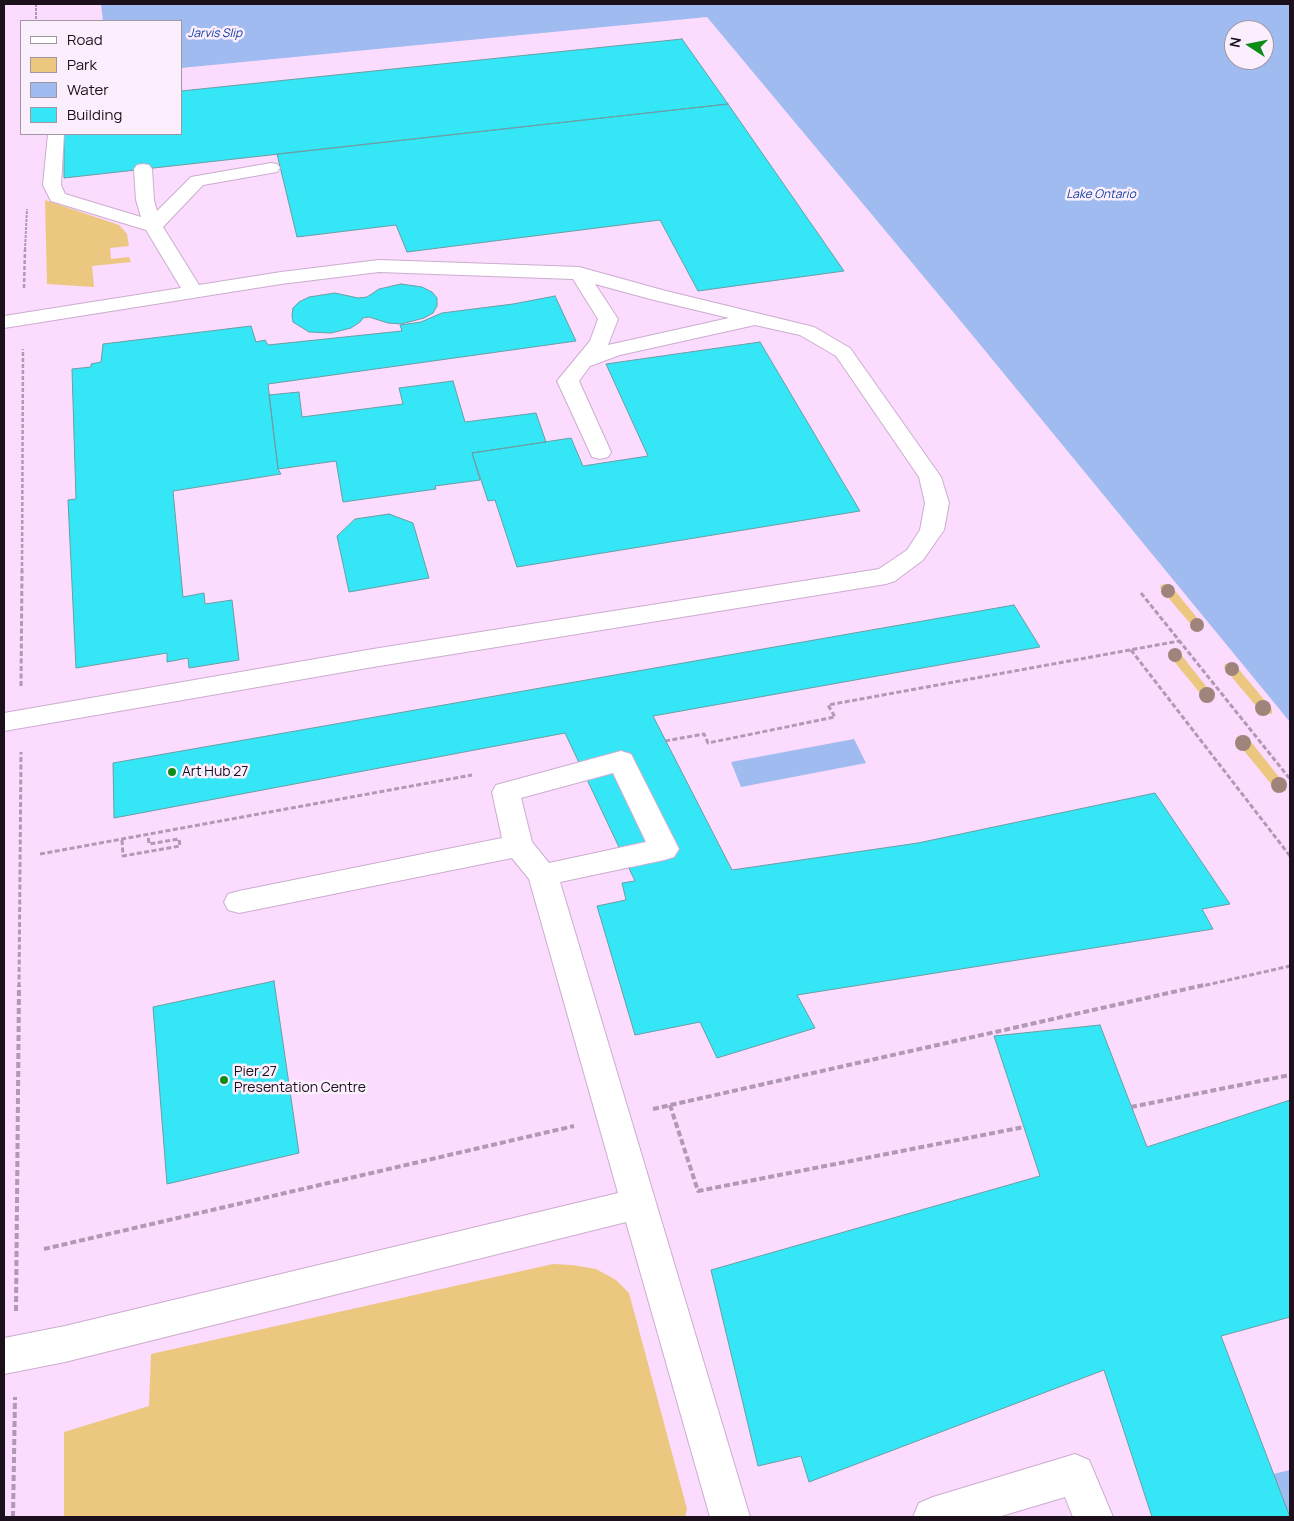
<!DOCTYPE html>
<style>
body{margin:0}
#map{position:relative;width:1294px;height:1521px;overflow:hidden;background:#fbdbfe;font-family:Manrope,sans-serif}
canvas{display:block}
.frame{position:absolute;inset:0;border:5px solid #1b101c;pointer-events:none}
.legend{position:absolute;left:20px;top:20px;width:162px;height:115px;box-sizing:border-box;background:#fceffd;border:1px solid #a296a3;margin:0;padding:6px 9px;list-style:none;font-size:15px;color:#1b101c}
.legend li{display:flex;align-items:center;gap:10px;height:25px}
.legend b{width:25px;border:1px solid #a296a3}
.north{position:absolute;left:1224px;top:20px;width:50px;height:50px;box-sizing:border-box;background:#fceffd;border:1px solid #a296a3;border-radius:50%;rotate:281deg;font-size:14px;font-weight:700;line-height:20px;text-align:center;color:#1b101c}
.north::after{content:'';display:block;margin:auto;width:18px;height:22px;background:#0e8c18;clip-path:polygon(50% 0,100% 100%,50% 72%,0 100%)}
</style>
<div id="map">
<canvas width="1294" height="1521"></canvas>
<div class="frame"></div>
<ul class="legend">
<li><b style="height:6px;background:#fff"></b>Road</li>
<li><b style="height:14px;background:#ecc780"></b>Park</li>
<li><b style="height:14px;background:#a0bbf0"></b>Water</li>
<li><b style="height:14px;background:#35e7f6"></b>Building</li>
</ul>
<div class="north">N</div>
</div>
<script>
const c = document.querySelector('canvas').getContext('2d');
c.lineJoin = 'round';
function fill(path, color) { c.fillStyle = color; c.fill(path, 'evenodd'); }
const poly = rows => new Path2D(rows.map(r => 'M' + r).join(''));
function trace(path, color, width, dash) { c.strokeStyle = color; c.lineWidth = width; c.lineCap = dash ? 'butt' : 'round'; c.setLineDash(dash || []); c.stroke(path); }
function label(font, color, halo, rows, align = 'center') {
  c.font = font + ' Manrope,sans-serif'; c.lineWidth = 5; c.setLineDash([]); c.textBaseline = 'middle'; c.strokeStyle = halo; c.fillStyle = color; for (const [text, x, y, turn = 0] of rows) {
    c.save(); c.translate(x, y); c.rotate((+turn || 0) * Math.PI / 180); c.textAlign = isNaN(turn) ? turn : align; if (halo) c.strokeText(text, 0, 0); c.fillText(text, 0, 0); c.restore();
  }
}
fill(poly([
 [45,200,119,225,127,234,129,246,110,248,111,259,129,257,131,262,92,266,94,287,47,284],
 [1165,584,1171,586,1203,625,1202,629,1194,628,1160,588,1161,585],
 [1173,650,1179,652,1213,695,1214,699,1204,698,1168,654,1169,651],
 [1230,663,1236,666,1272,709,1272,714,1262,713,1224,668,1225,664],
 [1241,735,1248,738,1286,786,1286,791,1276,790,1236,741,1237,737],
 [553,1264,572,1265,596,1269,616,1280,629,1293,687,1509,685,1517,64,1517,64,1432,149,1406,151,1354]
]), '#ecc780');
fill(poly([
 [101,4,1290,4,1290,722,964,325,707,17,181,68,181,21,103,21],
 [1234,30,1264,30,1264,60,1234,60],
 [854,739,866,763,741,787,731,762],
 [1290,1470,1290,1517,1247,1517,1231,1484]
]), '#a0bbf0');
const building = poly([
 [682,39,728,104,64,178,64,134,181,134,181,91,682,39],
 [728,104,844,271,698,291,660,220,407,252,396,225,297,237,277,154,728,104],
 [401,284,422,287,432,292,437,298,437,306,433,313,424,318,401,324,388,323,369,317,363,318,360,322,351,328,331,333,309,332,293,322,292,315,293,308,299,302,309,297,335,293,358,298,367,297,379,289,401,284],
 [555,296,576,341,268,384,278,469,281,474,173,491,183,597,204,593,205,604,232,600,239,660,189,668,188,658,167,662,167,653,76,668,68,500,76,499,72,369,91,367,91,364,101,362,103,344,251,326,256,342,265,340,268,345,402,331,400,325,421,322,442,313,513,304,555,296],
 [760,342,860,511,517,567,495,500,488,501,472,453,571,438,583,466,648,456,606,364,760,342],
 [453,381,465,422,536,413,546,442,472,453,480,480,435,486,436,489,343,502,336,461,278,469,269,395,299,392,302,417,403,404,399,388,453,381],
 [389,514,413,523,429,578,349,592,337,536,355,519,389,514],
 [1014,605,1040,647,653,716,732,870,918,843,1155,793,1230,904,1202,909,1213,929,797,995,815,1028,717,1058,700,1022,635,1035,597,906,626,900,622,883,635,881,565,733,114,818,113,763,1014,605],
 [274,981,299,1153,167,1184,153,1007,274,981],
 [1100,1025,1147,1147,1290,1100,1290,1317,1221,1336,1290,1517,1152,1517,1104,1370,809,1482,801,1456,758,1466,711,1270,1040,1176,994,1036,1100,1025]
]);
fill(building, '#35e7f6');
trace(building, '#689ea3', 1);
const minor = poly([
 [48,134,64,134,61,185,65,194,141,217,136,200,134,169,137,165,143,164,149,165,152,169,154,200,157,211,191,177,271,163,277,164,280,168,277,172,203,185,163,227,199,285,281,272,379,260,579,267,666,291,814,327,850,348,941,477,949,503,944,530,923,560,895,581,886,584,373,667,4,731,4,713,373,649,879,569,907,550,920,530,925,503,919,477,836,356,800,335,755,325,620,355,590,366,579,381,611,452,608,457,600,459,592,457,557,381,590,341,598,319,573,279,379,272,281,284,4,328,4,316,181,288,146,230,51,201,43,185,48,134],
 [595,284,654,300,729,318,608,345,618,319,595,284],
 [621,751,631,754,679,849,674,857,664,860,560,882,750,1517,710,1517,626,1222,65,1362,4,1374,4,1338,65,1326,618,1193,529,879,512,858,239,913,228,910,224,902,228,894,239,891,502,838,492,792,496,785,621,751],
 [613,773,646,842,549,863,532,842,521,798,613,773],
 [1075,1454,1089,1460,1113,1517,1073,1517,1065,1497,998,1517,913,1517,919,1503,933,1497,1075,1454]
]);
trace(minor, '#ccadcf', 2);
trace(poly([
 [36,4,36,21],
 [25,250,27,209]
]), '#b198b3', 2, [3, 1]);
trace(poly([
 [24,288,25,249],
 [22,572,23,349]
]), '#b198b3', 2.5, [4, 2]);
trace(poly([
 [1141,593,1290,779],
 [1131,650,1290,856],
 [21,686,22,570],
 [665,741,704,734,708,743,835,717,828,705,1179,641],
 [122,840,123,856,180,846,179,839,149,844,148,835],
 [40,854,472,775],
 [19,987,21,752],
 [1198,987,1290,966]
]), '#b198b3', 3, [5, 2.5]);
trace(poly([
 [670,1105,698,1191,1024,1127],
 [1131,1107,1290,1075],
 [653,1109,1204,985],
 [44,1249,574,1126],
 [16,1311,19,985],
 [13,1517,15,1397]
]), '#b198b3', 4, [6, 3]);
fill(minor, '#fff');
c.fillStyle = '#9e847b';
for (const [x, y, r] of [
 [1168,591,7],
 [1197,625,7],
 [1175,655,7],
 [1232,669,7],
 [1207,695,8],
 [1263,708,8],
 [1243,743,8],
 [1279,785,8]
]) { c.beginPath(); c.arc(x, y, r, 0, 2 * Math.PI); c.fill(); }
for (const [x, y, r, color] of [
 [172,772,5,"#0e8c18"],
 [224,1080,5,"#0e8c18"]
]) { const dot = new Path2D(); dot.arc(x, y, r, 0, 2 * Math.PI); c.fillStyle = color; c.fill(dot); trace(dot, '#fceffd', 2); }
label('italic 12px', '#1842a4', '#fceffd', [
 ["Jarvis Slip",215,34],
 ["Lake Ontario",1101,195]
]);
label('14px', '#1b101c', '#fceffd', [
 ["Art Hub 27",182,772],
 ["Pier 27",234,1072],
 ["Presentation Centre",234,1088]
], 'left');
</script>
